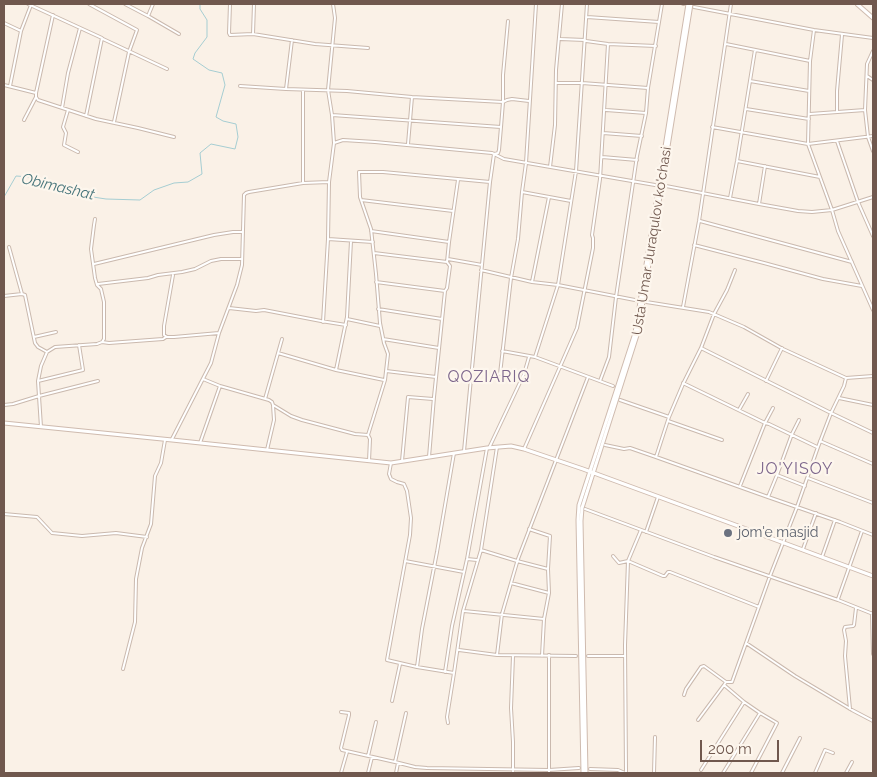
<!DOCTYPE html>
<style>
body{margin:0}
#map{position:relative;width:877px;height:777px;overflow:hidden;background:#faf1e7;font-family:Raleway,sans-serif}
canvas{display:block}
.frame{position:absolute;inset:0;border:5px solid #70584e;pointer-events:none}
.scale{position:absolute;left:700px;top:740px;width:79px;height:22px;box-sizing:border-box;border:2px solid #70584e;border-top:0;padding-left:6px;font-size:15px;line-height:18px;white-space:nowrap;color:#70584e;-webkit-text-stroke:4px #fdf6ed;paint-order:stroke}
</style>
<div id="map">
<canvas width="877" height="777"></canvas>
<div class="frame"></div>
<div class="scale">200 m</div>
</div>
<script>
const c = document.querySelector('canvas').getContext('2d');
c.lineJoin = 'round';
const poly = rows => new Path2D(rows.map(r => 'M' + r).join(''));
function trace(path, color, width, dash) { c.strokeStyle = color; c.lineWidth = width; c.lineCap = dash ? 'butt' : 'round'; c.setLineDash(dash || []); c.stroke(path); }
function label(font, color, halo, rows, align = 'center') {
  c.font = font + ' Raleway,sans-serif'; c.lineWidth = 4.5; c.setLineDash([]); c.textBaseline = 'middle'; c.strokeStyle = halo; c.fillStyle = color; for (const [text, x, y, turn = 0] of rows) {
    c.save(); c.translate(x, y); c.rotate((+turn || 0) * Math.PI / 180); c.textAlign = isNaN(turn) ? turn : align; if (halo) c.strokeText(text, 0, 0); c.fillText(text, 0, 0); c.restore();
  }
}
trace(poly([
 [4,197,16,176,31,177,80,195,106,199,140,200,154,190,174,183,188,182,202,174,200,153,211,144,235,149,238,137,236,124,223,121,216,117,225,85,222,73,209,70,193,59,195,53,207,37,207,20,200,9,200,4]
]), '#a5cdd2', 1);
const minor = poly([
 [28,4,102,38,86,116],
 [89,4,137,30,129,52,114,122],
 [125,4,148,16,153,4],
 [230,4,229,33,230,35,253,34,315,44,368,48],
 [683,4,684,4],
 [694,7,814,30,873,38],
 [53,15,36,93,36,97,38,100,96,119,138,128,174,137],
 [148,16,179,34],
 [587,17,659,22],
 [4,23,21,31],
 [814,30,810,61,808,144,832,210,838,231,873,310],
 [253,34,254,4],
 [103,39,167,69],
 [560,39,585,40],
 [586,41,608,44,656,46],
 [726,44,810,61],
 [873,51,867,64,865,110,868,137,873,151],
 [867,76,873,80],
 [750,81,809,91],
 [556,83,582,83,648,88],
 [4,85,36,93],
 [10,86,21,31,31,5],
 [240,86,286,89,347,91,412,97,503,102,507,100,512,99,529,101],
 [286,89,292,40],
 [62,108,68,73,80,28],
 [746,109,809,119],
 [68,110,63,127,66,133,64,145,78,152],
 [606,110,646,113],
 [837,112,837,91,842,35],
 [810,114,865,110],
 [332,115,501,127],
 [24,120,36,97],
 [712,127,808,144,873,136],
 [603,133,642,136],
 [837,141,858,202,873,236],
 [334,143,343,140,375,142,492,153,504,159,655,185],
 [408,144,412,97],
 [602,157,637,160],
 [737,161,820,177],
 [550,167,555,125,556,70,562,4],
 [303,183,303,90],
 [666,186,759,204,798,211,812,212,832,210,873,197],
 [522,192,571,201],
 [730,198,737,161,755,50],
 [361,200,453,211],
 [759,204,765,166],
 [700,221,852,262],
 [371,231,449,242],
 [328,239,373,242],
 [694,245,764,263,823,279,862,286],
 [9,247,22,294],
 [374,253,447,262],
 [448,259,482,265],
 [94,264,214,235,233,232,242,232],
 [481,270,532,282,558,285,640,301,709,312,744,327,783,349,846,378,873,376],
 [735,270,727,290,714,314,701,348,683,384,669,417,656,457,768,497],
 [376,282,445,291],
 [532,282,549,197],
 [98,284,148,278,158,275,182,272,195,269,211,261,221,259,242,259],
 [4,296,22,294,25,295,35,343,38,347,47,352],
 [683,307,699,221,731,4],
 [229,308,256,311,264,310,321,321,346,325],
 [378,309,442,319],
 [347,319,380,326],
 [323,322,328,239,329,182,334,143,332,115,328,90,335,18,333,4],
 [219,333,237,285,242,265,244,195,246,193,249,192,303,183,329,182],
 [34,337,56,332],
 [383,339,439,348],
 [102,342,109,343,163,339,166,337],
 [701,348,831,413,873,433],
 [502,351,535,357,613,386],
 [278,353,336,370,384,380],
 [535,357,558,285,576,171,587,4],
 [336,370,347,317,351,241],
 [386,371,436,377],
 [500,374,511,278,518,239,522,192,526,163,536,4],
 [203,379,220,386,269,400,272,402,273,405,274,420,267,450],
 [38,381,83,370,79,345],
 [600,381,609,357,616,297,637,156,646,113,648,88,662,4],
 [766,381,782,348],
 [683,383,765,423,773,408],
 [839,398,873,405],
 [265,399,282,339],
 [620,400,669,417],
 [4,405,13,404,39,396,98,381],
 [273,405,291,416,302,420,355,434,368,435],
 [739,410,748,394],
 [799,420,792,434,777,475,805,486],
 [668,421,722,440],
 [41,427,38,381,41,366,47,352,55,347,97,344,102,342,104,339,104,302,101,289,97,285,95,278,91,249,94,225,95,219],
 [172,439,211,363,219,333,174,337,167,337,164,335,164,326,173,275],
 [820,441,873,464],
 [200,443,220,386],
 [605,445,624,449,630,448,656,457],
 [489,448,524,374,529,357],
 [524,449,577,328,593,248,593,238,592,235,600,179,608,44],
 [464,451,490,182,494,154,498,153,499,150,501,127,503,102,503,75,508,21],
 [429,457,434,397,445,291,447,288,450,266,447,262,449,242,458,180],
 [369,461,370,439,368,435,385,380,388,354,384,343,380,323,376,274,371,229,360,197,359,172,383,172,490,182],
 [402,461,408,397,433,399],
 [391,463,389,474,391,479,397,482,404,484,407,491,411,518,410,535,387,660,417,667,454,673,463,611,481,550,497,447],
 [777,475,768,497,840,522,873,535],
 [808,478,873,503],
 [740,486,765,423,769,424,817,447],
 [585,509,714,557,838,600,873,614],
 [4,514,37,517,52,533,82,536,116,533,147,537],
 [529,529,550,536,548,569,549,593,544,619,542,656],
 [641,530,628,561,663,576,665,576,668,572,670,572,759,607],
 [646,532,658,497],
 [803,549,816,513],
 [481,550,517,561,548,569],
 [613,556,619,563,628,561,625,645,626,773],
 [822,557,835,520],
 [467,559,477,560],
 [405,561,464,572],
 [511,583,549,593],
 [838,599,862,531],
 [464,611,544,619],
 [872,613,873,654],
 [746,643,795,676,852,710,873,721],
 [459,650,497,655,576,656],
 [497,655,502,614,518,559,588,377],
 [588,656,625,656],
 [417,667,422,629,437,552,454,453],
 [123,669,135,622,136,579,142,548,151,524,155,476,161,463,165,440],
 [445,672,452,626,467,559,487,448],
 [726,682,732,682,770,576,797,507,818,447,831,413,844,386,846,378],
 [684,695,686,689,701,667,704,666,726,682,724,685],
 [392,701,400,664],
 [850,709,845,656,846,641,844,630,845,627,853,626,854,625,856,608],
 [341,712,349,713,349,715,341,748,342,750,395,762],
 [406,713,395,762,415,767,427,768,549,770,579,768],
 [698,720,724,685,744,702],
 [448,723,447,717,454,673],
 [368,756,376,722],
 [590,769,618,770,625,773],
 [701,770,744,702,760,713],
 [341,773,347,752],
 [368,773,372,757],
 [396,773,398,763],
 [513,773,513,742,511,708,513,656],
 [549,773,549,655],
 [654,773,655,737],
 [723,773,760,713,777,723,751,773],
 [782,773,800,738],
 [815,773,825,750,833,753],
 [846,773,852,762]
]);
const secondary = poly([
 [857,4,873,18],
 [4,423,172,440,391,463,487,448,511,446,524,449,583,469,749,530,873,576],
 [583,773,578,520,579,505,635,333,688,4],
 [586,773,581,521,582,508,638,332,691,4]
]);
trace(minor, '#cab9ae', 4);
trace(secondary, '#cfbbaf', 5);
trace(minor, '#fff', 2);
trace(secondary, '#fff', 3);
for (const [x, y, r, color] of [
 [728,533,5,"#6b7280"]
]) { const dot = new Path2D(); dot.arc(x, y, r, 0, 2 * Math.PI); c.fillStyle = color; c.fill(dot); trace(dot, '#fdf6ed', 2); }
label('14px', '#70584e', '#fdf6ed', [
 ["Usta Umar Juraqulov ko'chasi",652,241,-81]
]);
label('14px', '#5b616d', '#fdf6ed', [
 ["jom'e masjid",738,533]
], 'left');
label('italic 15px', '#47757b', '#fdf6ed', [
 ["Obimashat",58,187,13]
]);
c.letterSpacing = '1px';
label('16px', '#7d668c', '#fdf6ed', [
 ["QOZIARIQ",489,377],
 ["JO'YISOY",795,469]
]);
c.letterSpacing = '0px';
</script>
